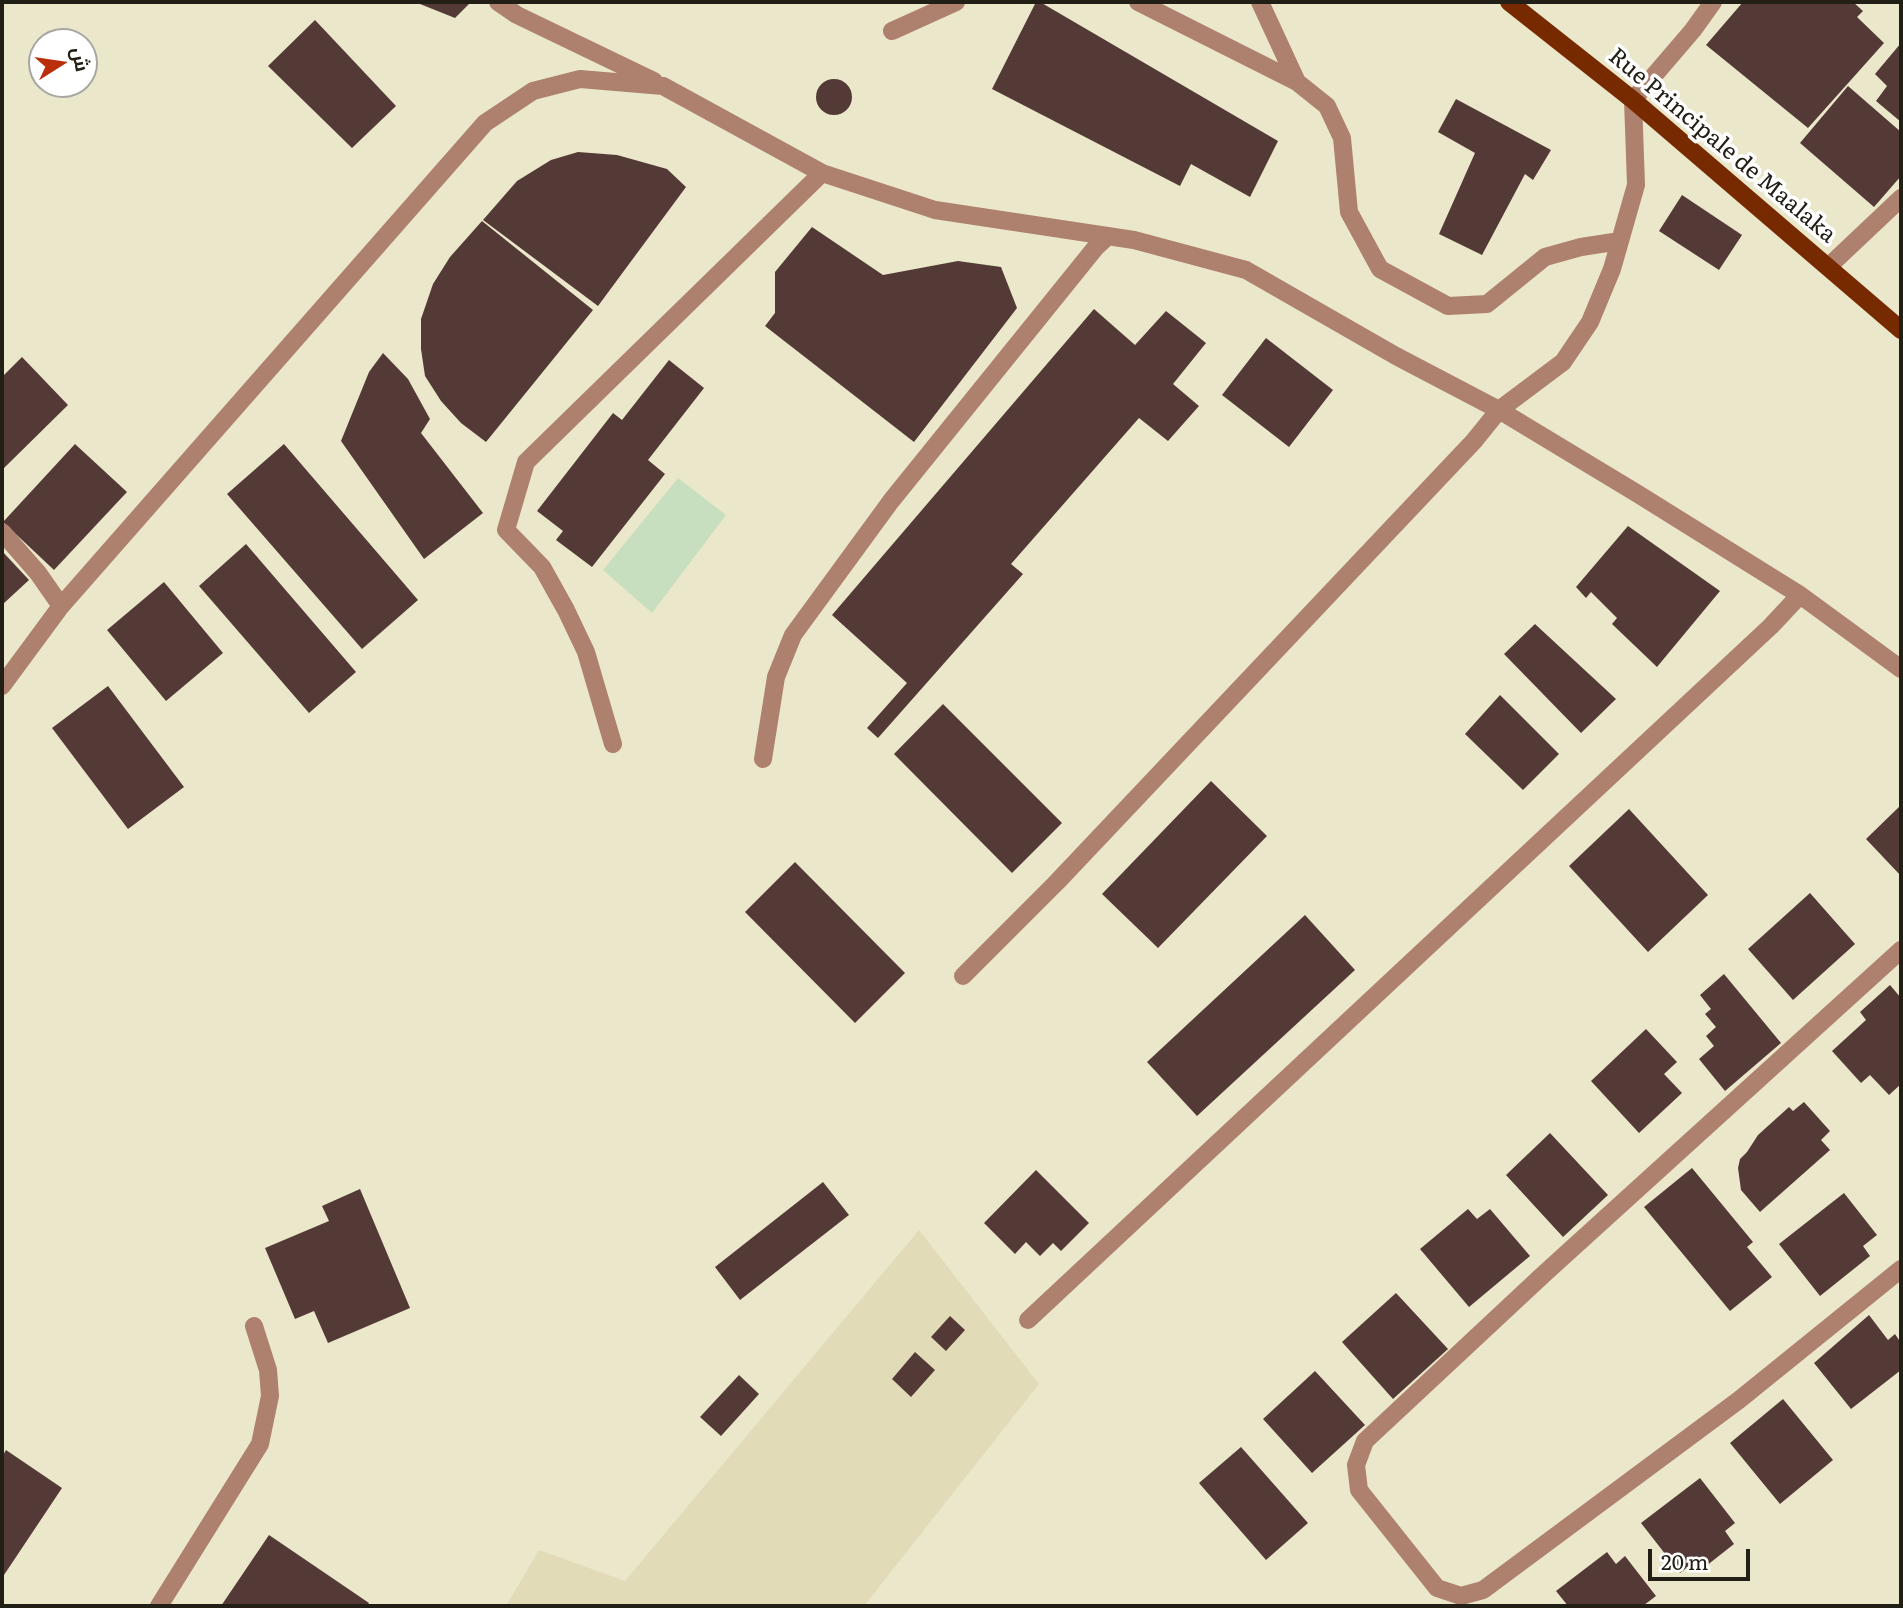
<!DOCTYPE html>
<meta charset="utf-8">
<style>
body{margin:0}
#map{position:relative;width:1903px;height:1608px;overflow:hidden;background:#ebe7ca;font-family:Literata,Cairo,serif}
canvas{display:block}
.frame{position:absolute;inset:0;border:4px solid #222016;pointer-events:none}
.north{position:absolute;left:28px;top:28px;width:70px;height:70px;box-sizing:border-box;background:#fff;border:2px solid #a7a6a2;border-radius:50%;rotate:78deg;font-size:19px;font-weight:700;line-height:28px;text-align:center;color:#222016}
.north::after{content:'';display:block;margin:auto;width:24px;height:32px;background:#b92f0b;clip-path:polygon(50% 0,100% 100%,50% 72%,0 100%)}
.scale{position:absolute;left:1648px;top:1549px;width:102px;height:32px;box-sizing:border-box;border:4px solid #222016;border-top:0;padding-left:9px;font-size:21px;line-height:24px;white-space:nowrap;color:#222016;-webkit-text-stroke:5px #fff;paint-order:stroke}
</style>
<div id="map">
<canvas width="1903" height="1608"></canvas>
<div class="frame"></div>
<div class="north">ش</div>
<div class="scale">20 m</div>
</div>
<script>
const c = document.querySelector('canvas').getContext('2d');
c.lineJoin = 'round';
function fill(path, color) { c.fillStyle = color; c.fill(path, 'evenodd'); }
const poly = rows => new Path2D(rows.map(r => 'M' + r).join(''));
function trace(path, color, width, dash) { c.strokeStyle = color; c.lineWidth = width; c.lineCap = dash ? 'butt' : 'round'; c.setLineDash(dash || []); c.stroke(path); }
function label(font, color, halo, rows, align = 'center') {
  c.font = font + ' Literata,serif'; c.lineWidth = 7; c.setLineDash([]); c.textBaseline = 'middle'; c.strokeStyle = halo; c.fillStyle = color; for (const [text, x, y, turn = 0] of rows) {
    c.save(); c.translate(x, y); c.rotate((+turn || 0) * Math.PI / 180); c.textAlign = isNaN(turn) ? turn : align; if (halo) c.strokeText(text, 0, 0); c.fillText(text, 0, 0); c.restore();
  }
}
fill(poly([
 [919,1230,1039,1384,864,1606,506,1606,539,1550,625,1581]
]), '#e1dbb7');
fill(poly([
 [678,478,726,515,652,613,603,570]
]), '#c7dfbe');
fill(poly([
 [415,2,471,2,455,18],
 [1036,2,1040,2,1278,141,1250,197,1191,164,1180,186,992,89],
 [1743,2,1853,2,1863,11,1857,17,1884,43,1808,128,1706,45],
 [315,20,396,106,352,148,268,66],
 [1901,43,1901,122,1876,101,1887,86,1875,74],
 '816 97a18 18 0 1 1 36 0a18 18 0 1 1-36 0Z',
 [1848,86,1901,132,1901,176,1874,207,1800,143],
 [1456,99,1551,150,1533,180,1525,174,1482,255,1439,234,1475,153,1438,132],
 [578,152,617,155,667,169,686,187,598,306,483,220,517,181,551,160],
 [1682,195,1742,235,1719,270,1659,231],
 [482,221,593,310,486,442,461,423,441,401,425,376,421,349,421,319,433,284,450,257],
 [812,227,883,275,958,261,1001,267,1017,308,914,442,765,326,775,313,775,272],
 [1094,309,1135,345,1166,311,1206,343,1173,384,1199,406,1168,441,1139,418,1011,564,1023,574,878,738,867,728,907,683,832,615],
 [1266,338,1333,390,1289,447,1222,395],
 [383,353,408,379,430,419,421,433,483,513,424,559,341,441,369,372],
 [22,357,68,405,4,468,2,466,2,377],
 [669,360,704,388,648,460,665,474,592,567,556,540,563,531,537,511,613,413,622,420],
 [75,444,127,492,54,570,3,522],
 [284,444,418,600,362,649,227,494],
 [1628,526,1720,591,1657,667,1612,624,1617,618,1591,592,1586,598,1576,587],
 [246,544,356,672,309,713,199,586],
 [2,551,29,580,2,605],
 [164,582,223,653,166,701,107,630],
 [1535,624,1616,699,1581,733,1504,654],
 [108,686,184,787,128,829,52,728],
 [1500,695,1559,754,1523,790,1465,734],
 [943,704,1062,823,1012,873,894,754],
 [1211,781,1267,836,1158,948,1102,894],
 [1901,805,1901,876,1866,839],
 [1629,809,1708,895,1648,952,1569,866],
 [795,862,905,973,855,1023,745,912],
 [1810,893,1855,944,1793,1000,1748,949],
 [1305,915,1355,970,1197,1116,1147,1062],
 [1724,974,1781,1043,1725,1091,1699,1059,1714,1046,1706,1036,1716,1027,1705,1014,1711,1009,1700,995],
 [1890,985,1901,998,1901,1084,1889,1095,1870,1075,1861,1083,1832,1051,1866,1020,1860,1012],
 [1646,1029,1677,1062,1664,1074,1682,1093,1639,1133,1591,1081],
 [1804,1102,1830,1131,1821,1140,1830,1150,1760,1212,1741,1190,1738,1168,1740,1159,1747,1152,1758,1135,1789,1107,1793,1111],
 [1550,1133,1608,1195,1563,1237,1506,1175],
 [1692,1168,1753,1242,1747,1247,1772,1277,1730,1311,1644,1207],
 [1036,1170,1089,1223,1061,1251,1053,1243,1040,1256,1026,1242,1015,1254,984,1223],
 [823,1182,849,1215,740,1300,715,1267],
 [360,1189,410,1308,328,1343,314,1311,295,1319,265,1248,329,1221,322,1206],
 [1844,1193,1877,1235,1863,1246,1870,1256,1820,1296,1779,1244],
 [1468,1209,1477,1219,1490,1209,1530,1256,1469,1307,1420,1249],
 [1396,1293,1448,1349,1393,1399,1342,1342],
 [1869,1315,1888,1340,1895,1334,1901,1343,1901,1370,1851,1409,1814,1363],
 [950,1316,965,1330,946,1351,931,1337],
 [915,1352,935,1370,911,1397,892,1379],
 [1315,1371,1365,1425,1312,1473,1263,1419],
 [739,1375,759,1394,721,1436,700,1417],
 [1783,1399,1833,1460,1780,1504,1730,1443],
 [1241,1447,1308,1523,1266,1560,1199,1483],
 [6,1450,62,1488,2,1578,2,1457],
 [1700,1478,1735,1523,1725,1531,1734,1544,1701,1570,1694,1562,1680,1573,1641,1523],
 [269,1535,369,1603,367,1606,221,1606],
 [1607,1552,1616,1564,1625,1556,1656,1596,1644,1605,1645,1606,1568,1606,1556,1591]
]), '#543a36');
trace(poly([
 [498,2,517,15,654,81],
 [1138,2,1297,82,1327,106,1342,138,1349,212,1380,269,1448,306,1487,304,1545,257,1581,247,1620,241],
 [1260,2,1297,82],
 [892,31,956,2],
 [1828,267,1901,198],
 [2,532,38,573,61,606],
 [2,686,61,606,485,123,533,91,580,79,663,86,822,173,935,210,1134,240,1246,270,1396,356,1499,410,1638,494,1800,595,1901,669],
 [613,744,586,652,566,610,542,567,506,530,526,462,822,173],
 [763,759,776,677,793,635,891,501,1096,247,1108,236],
 [1901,950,1545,1273,1365,1441,1356,1465,1359,1490,1437,1588,1461,1596,1483,1590,1739,1400,1901,1269],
 [963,976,1057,882,1474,441,1499,410,1563,362,1590,322,1612,269,1636,185,1633,100,1693,30,1713,2],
 [1028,1320,1771,626,1800,595],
 [159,1606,260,1444,270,1396,268,1370,254,1326]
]), '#ae816f', 18);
trace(poly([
 [1509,2,1633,100,1901,330]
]), '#772900', 18);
label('23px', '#222016', '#fff', [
 ["Rue Principale de Maalaka",1722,146,40]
]);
</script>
